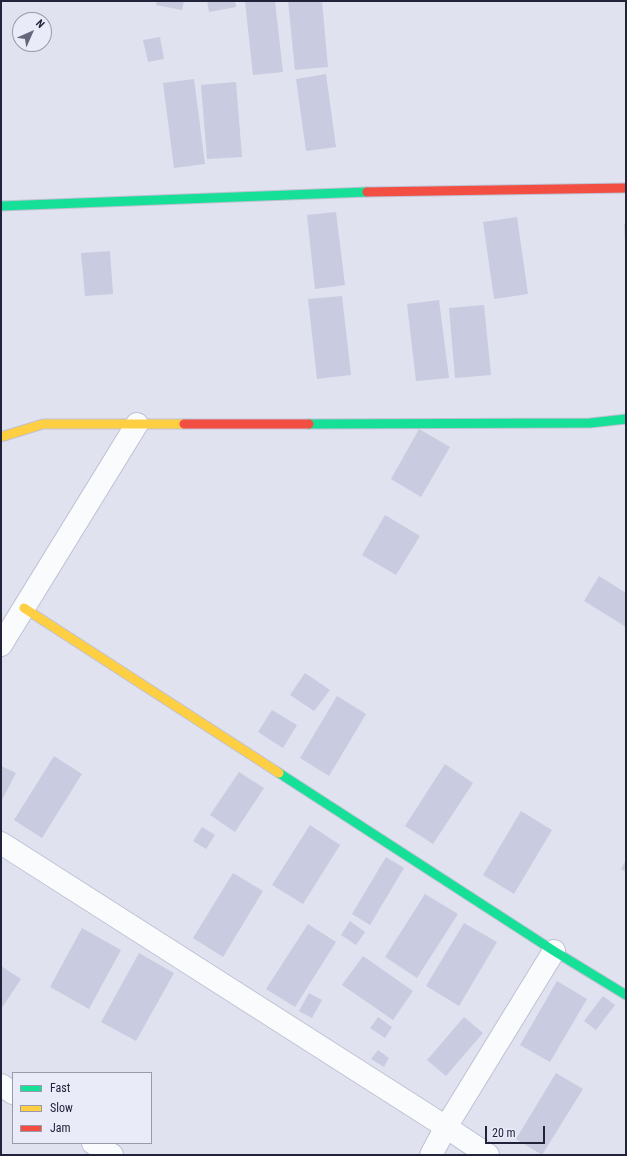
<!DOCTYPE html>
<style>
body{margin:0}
#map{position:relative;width:627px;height:1156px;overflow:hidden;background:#e0e2f0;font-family:"Roboto Condensed",sans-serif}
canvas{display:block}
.frame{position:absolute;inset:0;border:2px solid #21233b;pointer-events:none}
.legend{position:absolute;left:12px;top:1072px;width:140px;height:72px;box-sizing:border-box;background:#e9ebf8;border:1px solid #999bac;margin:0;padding:5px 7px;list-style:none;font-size:12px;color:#21233b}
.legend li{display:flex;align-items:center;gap:8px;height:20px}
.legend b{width:20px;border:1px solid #999bac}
.north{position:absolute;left:12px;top:12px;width:40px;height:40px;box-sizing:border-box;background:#e9ebf8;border:1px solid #999bac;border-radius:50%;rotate:45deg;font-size:11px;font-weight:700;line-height:16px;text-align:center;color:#21233b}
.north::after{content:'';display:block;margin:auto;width:14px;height:18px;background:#64667a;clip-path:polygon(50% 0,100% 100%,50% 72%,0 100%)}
.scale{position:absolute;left:485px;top:1126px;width:60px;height:18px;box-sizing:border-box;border:2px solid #21233b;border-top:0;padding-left:5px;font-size:12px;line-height:14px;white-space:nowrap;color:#21233b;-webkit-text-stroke:3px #e9ebf8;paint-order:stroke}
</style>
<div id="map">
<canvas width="627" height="1156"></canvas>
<div class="frame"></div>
<ul class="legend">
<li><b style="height:5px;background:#16e098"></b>Fast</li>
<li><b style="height:5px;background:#ffcf43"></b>Slow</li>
<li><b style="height:5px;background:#f24e42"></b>Jam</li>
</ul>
<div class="north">N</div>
<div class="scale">20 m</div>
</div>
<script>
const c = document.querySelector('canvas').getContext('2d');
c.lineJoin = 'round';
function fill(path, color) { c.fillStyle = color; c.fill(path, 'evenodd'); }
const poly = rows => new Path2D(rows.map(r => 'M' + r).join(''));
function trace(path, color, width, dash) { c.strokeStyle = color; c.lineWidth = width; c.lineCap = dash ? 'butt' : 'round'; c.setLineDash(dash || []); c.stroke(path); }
fill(poly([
 [157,1,184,1,182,10,156,5],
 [207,1,235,1,236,7,209,12],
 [245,1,275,1,283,72,253,75],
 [288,1,322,1,328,67,295,70],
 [160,37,164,59,148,62,143,40],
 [326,74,336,147,306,151,296,79],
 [194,79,205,164,174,168,163,83],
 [236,82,242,157,207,159,201,85],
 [336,212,345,285,315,289,307,215],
 [517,217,528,294,494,299,483,222],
 [624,224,626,224,626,240,625,240],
 [110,251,113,294,85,296,81,253],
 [342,296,351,375,317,379,308,299],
 [439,300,449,378,416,381,407,304],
 [484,305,491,375,455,378,449,308],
 [419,429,450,447,421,497,391,479],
 [385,515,420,536,396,575,362,555],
 [599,576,626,593,626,627,584,601],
 [305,673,330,690,314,711,290,695],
 [337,696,366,714,329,776,300,758],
 [272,710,297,725,283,748,258,732],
 [54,756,82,774,42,838,14,820],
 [445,764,473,783,433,844,405,826],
 [1,766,16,773,1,802],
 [239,772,264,788,235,832,210,815],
 [521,811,552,830,514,894,483,875],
 [310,825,340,845,303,904,272,885],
 [202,827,215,835,206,849,193,841],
 [386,857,404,868,370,925,352,914],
 [626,860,626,872,621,869],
 [233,873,263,891,223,957,193,938],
 [425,894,458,914,417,978,385,957],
 [350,921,365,932,356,945,341,935],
 [464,923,497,942,459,1006,426,986],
 [308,924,336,942,295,1007,266,989],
 [82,928,121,950,89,1009,50,987],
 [139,953,174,973,136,1041,101,1022],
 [363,956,413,991,393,1020,342,985],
 [1,966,21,979,1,1009],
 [557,981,587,999,550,1062,520,1045],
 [309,993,322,1000,312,1018,299,1011],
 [603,996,615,1005,596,1030,584,1021],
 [378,1017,392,1027,385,1038,370,1028],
 [464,1017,483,1033,446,1076,427,1060],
 [378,1050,389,1058,384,1067,371,1059],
 [556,1073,583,1089,542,1155,516,1139]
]), '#c9cbe0');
const street = poly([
 [1,645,137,424],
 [1,843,446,1127,488,1155],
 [1,1085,13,1093],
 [93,1143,112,1155],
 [431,1155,446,1127,554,951]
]);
const fast = poly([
 [1,206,367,192],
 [309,424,590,423,626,419],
 [279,773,554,951,626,995]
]);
const slow = poly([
 [1,437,43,424,184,424],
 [24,608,279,773]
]);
const jam = poly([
 [367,192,626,188],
 [184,424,309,424]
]);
trace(street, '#bec1d3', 24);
trace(fast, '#bec1d3', 11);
trace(slow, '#bec1d3', 11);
trace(jam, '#bec1d3', 11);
trace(street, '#fafbfd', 22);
trace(fast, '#16e098', 9);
trace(slow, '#ffcf43', 9);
trace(jam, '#f24e42', 9);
</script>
